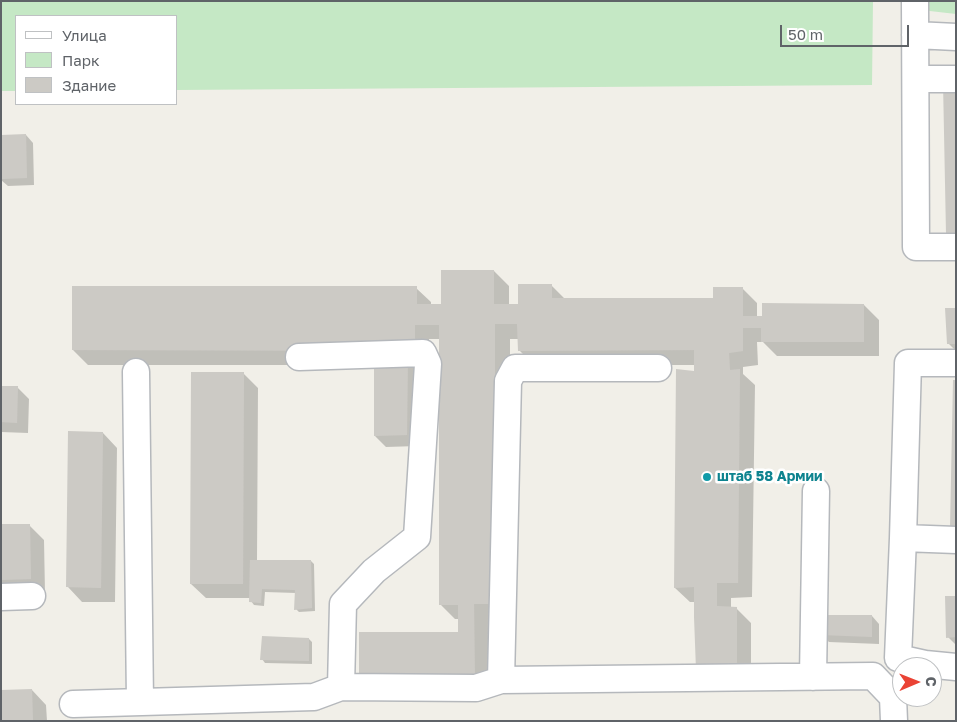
<!DOCTYPE html>
<meta charset="utf-8">
<style>
body{margin:0}
#map{position:relative;width:957px;height:722px;overflow:hidden;background:#f1efe8;font-family:"Golos Text",sans-serif}
canvas{display:block}
.frame{position:absolute;inset:0;border:2px solid #5f6368;pointer-events:none}
.legend{position:absolute;left:15px;top:15px;width:162px;height:90px;box-sizing:border-box;background:#fff;border:1px solid #bfc1c3;margin:0;padding:6px 9px;list-style:none;font-size:15px;color:#5f6368}
.legend li{display:flex;align-items:center;gap:10px;height:25px}
.legend b{width:25px;border:1px solid #bfc1c3}
.north{position:absolute;left:892px;top:657px;width:50px;height:50px;box-sizing:border-box;background:#fff;border:1px solid #bfc1c3;border-radius:50%;rotate:89deg;font-size:14px;font-weight:700;line-height:20px;text-align:center;color:#5f6368}
.north::after{content:'';display:block;margin:auto;width:18px;height:22px;background:#ea4335;clip-path:polygon(50% 0,100% 100%,50% 72%,0 100%)}
.scale{position:absolute;left:780px;top:25px;width:129px;height:22px;box-sizing:border-box;border:2px solid #5f6368;border-top:0;padding-left:6px;font-size:15px;line-height:18px;white-space:nowrap;color:#5f6368;-webkit-text-stroke:4px #fff;paint-order:stroke}
</style>
<div id="map">
<canvas width="957" height="722"></canvas>
<div class="frame"></div>
<ul class="legend">
<li><b style="height:6px;background:#fff"></b>Улица</li>
<li><b style="height:14px;background:#c5e8c5"></b>Парк</li>
<li><b style="height:14px;background:#cccac5"></b>Здание</li>
</ul>
<div class="north">С</div>
<div class="scale">50 m</div>
</div>
<script>
const c = document.querySelector('canvas').getContext('2d');
c.lineJoin = 'round';
function fill(path, color) { c.fillStyle = color; c.fill(path, 'evenodd'); }
const poly = rows => new Path2D(rows.map(r => 'M' + r).join(''));
function trace(path, color, width, dash) { c.strokeStyle = color; c.lineWidth = width; c.lineCap = dash ? 'butt' : 'round'; c.setLineDash(dash || []); c.stroke(path); }
function label(font, color, halo, rows, align = 'center') {
  c.font = font + ' "Golos Text",sans-serif'; c.lineWidth = 5; c.setLineDash([]); c.textBaseline = 'middle'; c.strokeStyle = halo; c.fillStyle = color; for (const [text, x, y, turn = 0] of rows) {
    c.save(); c.translate(x, y); c.rotate((+turn || 0) * Math.PI / 180); c.textAlign = isNaN(turn) ? turn : align; if (halo) c.strokeText(text, 0, 0); c.fillText(text, 0, 0); c.restore();
  }
}
fill(poly([
 [1,1,873,1,872,85,176,90,176,16,16,16,16,91,1,91],
 [920,1,956,1,956,14,921,10]
]), '#c5e8c5');
fill(poly([
 [26,135,33,143,34,185,8,186,1,180,1,136],
 [494,271,509,286,509,305,519,305,551,285,565,299,714,300,742,288,757,303,757,318,864,305,879,320,879,356,777,356,763,342,757,342,758,365,743,367,743,374,755,385,752,597,731,598,731,608,736,608,751,623,751,685,695,602,690,602,675,588,695,365,534,365,519,350,519,339,510,339,510,618,489,618,489,694,375,694,459,633,459,619,455,619,441,605,440,339,429,339,430,365,418,446,386,447,375,436,375,365,88,365,73,350,416,288,431,302,431,306,442,306],
 [956,309,956,351,948,343],
 [243,373,258,388,257,561,311,561,314,564,315,611,299,612,296,609,296,593,265,592,264,606,254,605,251,601,251,598,206,598,191,584],
 [1,387,17,387,29,399,28,433,1,432],
 [103,433,117,448,115,602,82,602,68,587],
 [29,525,44,540,45,593,1,594,1,526],
 [956,597,956,645,948,637],
 [872,616,879,624,879,644,829,642,822,635],
 [309,639,312,642,312,664,265,663,262,659],
 [32,690,46,705,47,721,1,721]
]), '#0003');
fill(poly([
 [956,81,956,234,946,234,943,82],
 [26,134,27,178,1,179,1,135],
 [441,270,494,270,494,304,518,304,518,284,552,284,552,298,713,298,713,287,743,287,743,316,762,316,762,303,864,304,864,342,761,342,761,328,743,328,743,351,729,353,730,370,740,369,738,583,717,583,717,606,737,607,737,671,696,670,694,617,694,587,674,588,676,369,694,371,694,350,518,351,517,324,495,324,495,604,474,604,475,680,359,680,359,632,458,632,458,605,439,605,439,325,415,325,415,351,72,350,72,286,417,286,417,304,441,304],
 [945,308,956,308,956,344,947,344],
 [374,356,408,356,407,435,374,436],
 [191,372,244,372,243,584,190,584],
 [953,380,956,380,956,527,950,527],
 [1,386,18,386,17,423,1,422],
 [68,431,103,432,101,588,66,587],
 [1,524,30,524,31,579,1,580],
 [250,560,311,560,312,608,294,610,295,590,262,589,261,603,249,602],
 [945,596,956,596,956,637,946,638],
 [822,615,872,615,872,637,821,635],
 [262,636,309,638,309,661,260,660],
 [32,689,33,721,1,721,1,690]
]), '#cccac5');
const minor = poly([
 [915,1,916,247,956,247],
 [915,35,956,37],
 [916,79,956,79],
 [299,357,423,353,428,364,417,537,374,571,343,604,341,687],
 [956,363,908,363,903,538,898,658,925,664,956,667],
 [136,372,140,702],
 [903,538,956,540],
 [1,597,32,596],
 [813,677,816,491],
 [501,680,508,381,515,368,658,368],
 [73,704,314,697,341,687,476,688,501,680,873,676,893,697,894,721]
]);
trace(minor, '#b5b8bc', 29);
trace(minor, '#fff', 26);
for (const [x, y, r, color] of [
 [707,477,5,"#0f9aa8"]
]) { const dot = new Path2D(); dot.arc(x, y, r, 0, 2 * Math.PI); c.fillStyle = color; c.fill(dot); trace(dot, '#fff', 2); }
label('bold 14px', '#0d838f', '#fff', [
 ["штаб 58 Армии",717,477]
], 'left');
</script>
